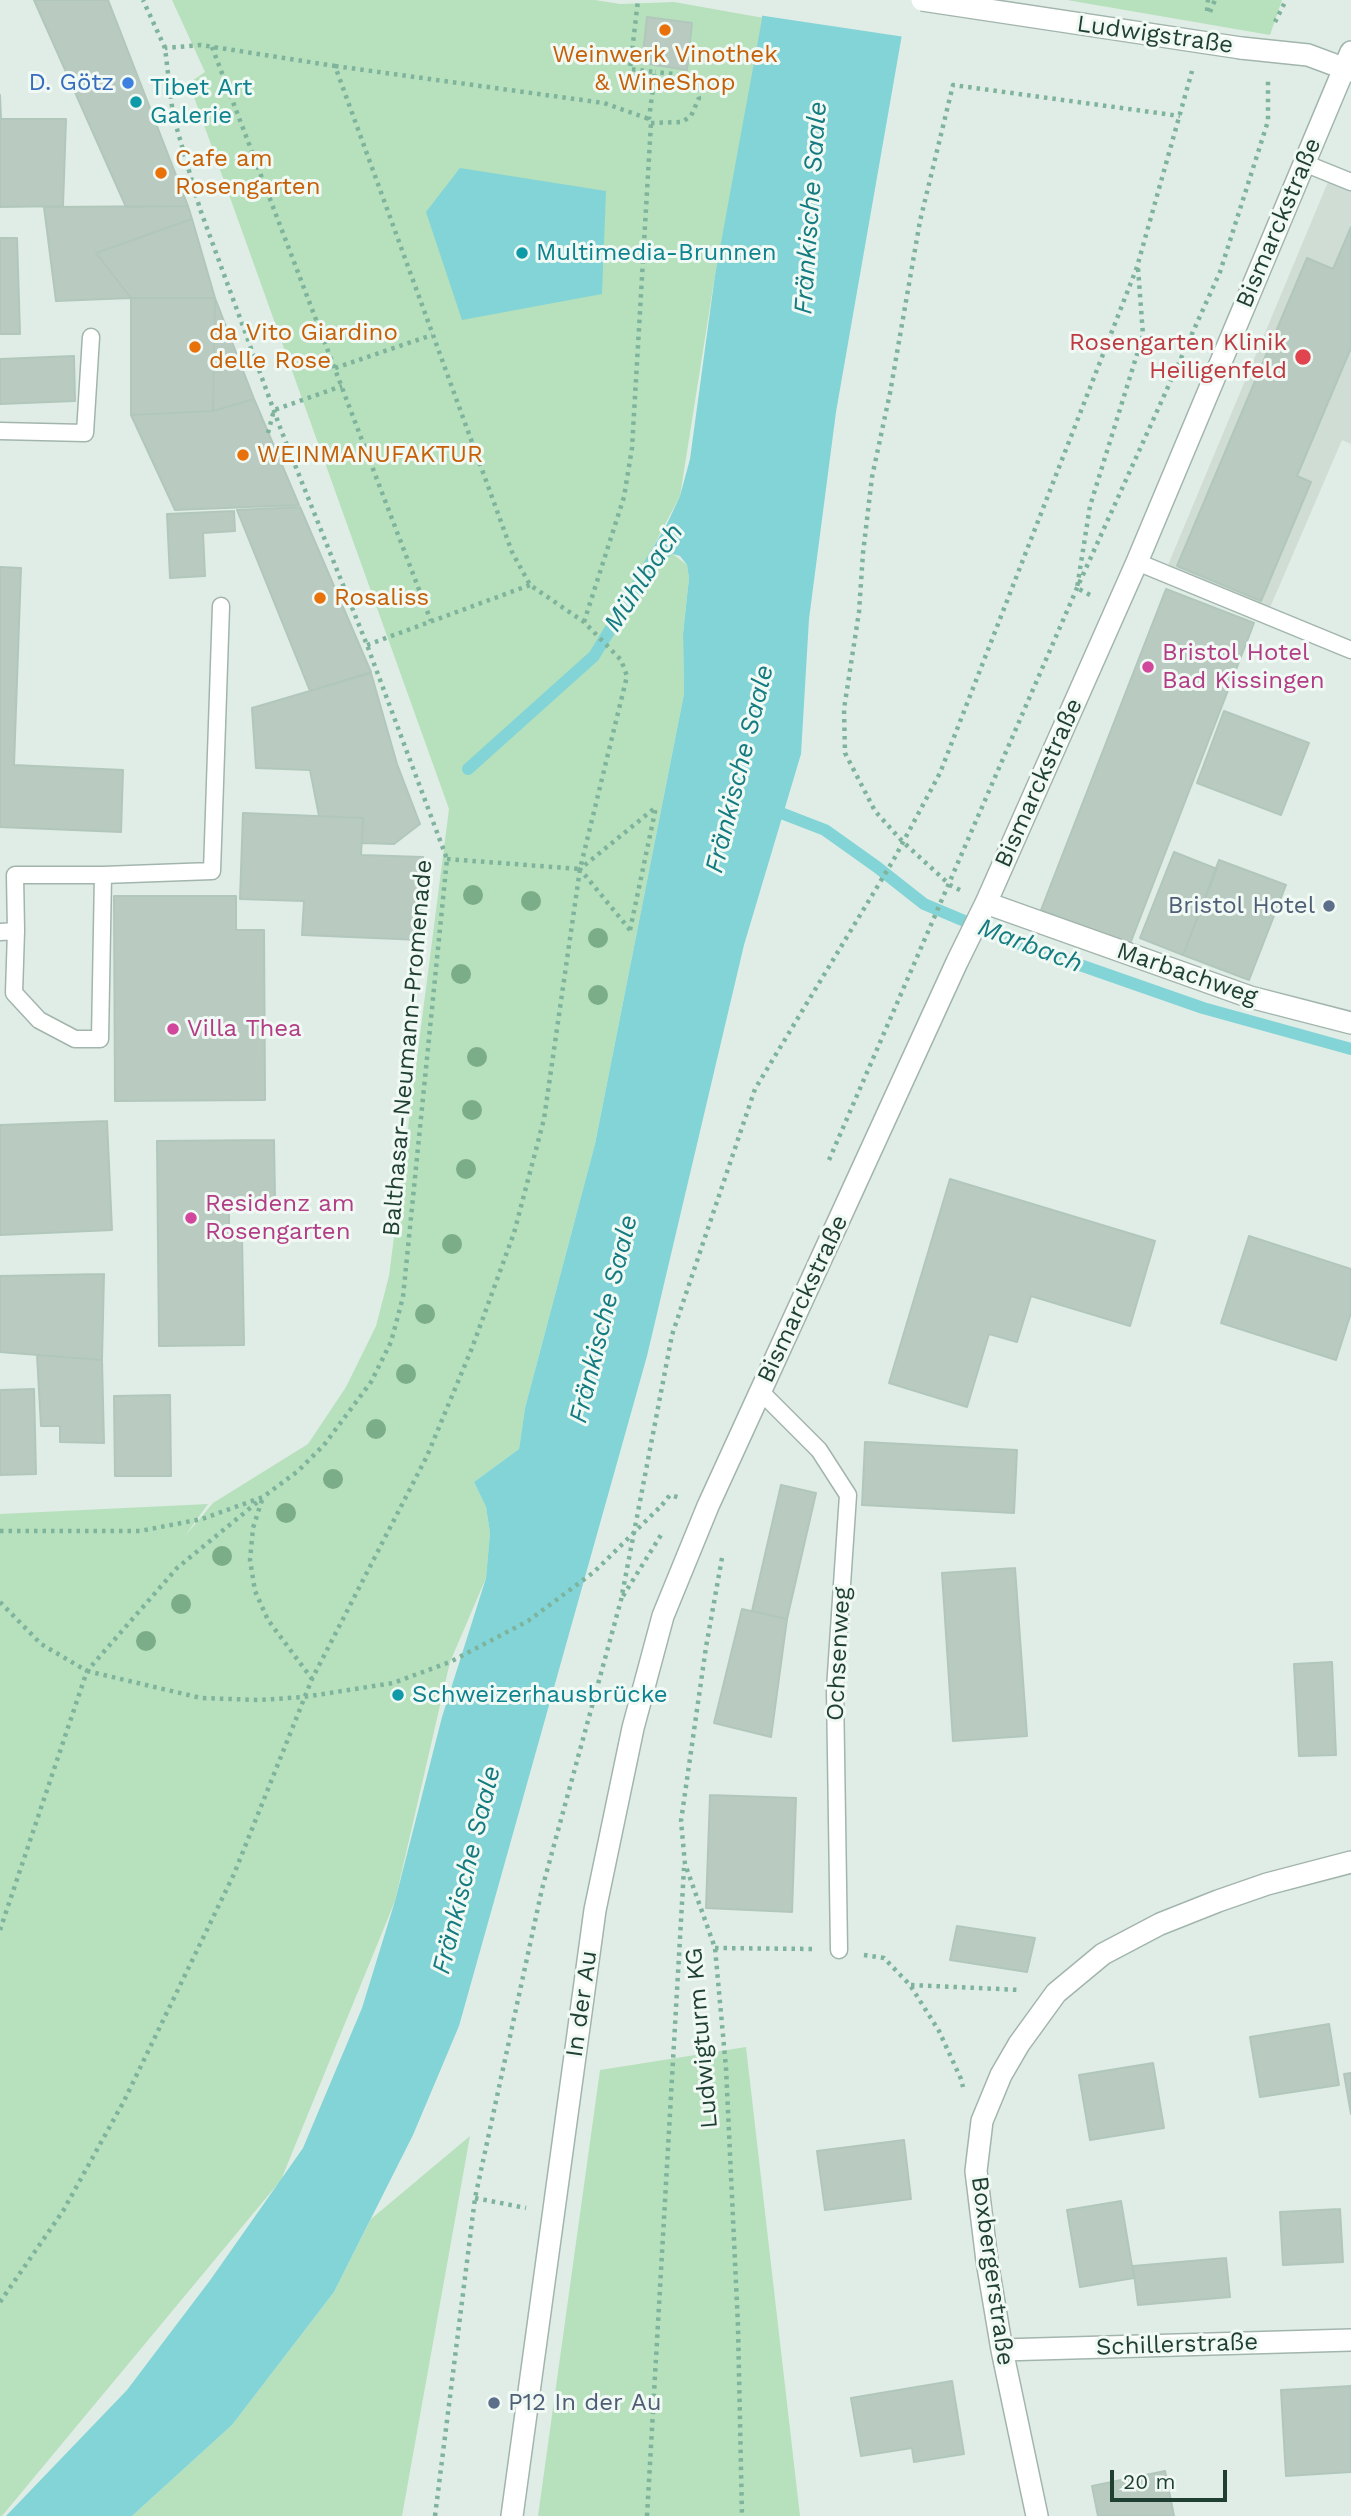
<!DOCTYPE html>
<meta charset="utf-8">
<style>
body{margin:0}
#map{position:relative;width:1351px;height:2516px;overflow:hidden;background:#e0ede6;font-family:"Work Sans",sans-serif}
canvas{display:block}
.scale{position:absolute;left:1110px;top:2470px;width:117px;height:32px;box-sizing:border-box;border:4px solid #1f3f33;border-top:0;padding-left:9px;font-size:21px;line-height:24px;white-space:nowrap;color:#1f3f33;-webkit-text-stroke:5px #f1f9f4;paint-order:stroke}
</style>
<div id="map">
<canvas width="1351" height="2516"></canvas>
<div class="scale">20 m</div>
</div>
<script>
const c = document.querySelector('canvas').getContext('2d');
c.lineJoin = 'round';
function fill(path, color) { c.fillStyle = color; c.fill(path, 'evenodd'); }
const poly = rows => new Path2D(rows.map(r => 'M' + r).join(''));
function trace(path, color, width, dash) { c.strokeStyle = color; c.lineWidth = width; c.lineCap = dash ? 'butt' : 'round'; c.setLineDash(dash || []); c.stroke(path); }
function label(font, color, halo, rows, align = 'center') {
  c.font = font + ' "Work Sans",sans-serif'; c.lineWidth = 6; c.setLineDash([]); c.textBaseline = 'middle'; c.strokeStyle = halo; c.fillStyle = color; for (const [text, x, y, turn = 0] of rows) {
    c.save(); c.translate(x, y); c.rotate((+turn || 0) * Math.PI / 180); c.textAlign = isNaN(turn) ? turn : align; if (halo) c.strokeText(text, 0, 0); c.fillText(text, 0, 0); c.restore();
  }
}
fill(poly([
 [1333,170,1351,177,1351,444,1342,440,1269,610,1168,565]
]), '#cfddd5');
fill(poly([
 [172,0,595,0,620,4,674,2,764,18,715,275,680,496,610,629,665,558,673,554,687,565,689,578,683,634,684,694,595,1144,525,1408,519,1449,474,1482,486,1507,490,1533,486,1578,450,1662,395,1901,281,2180,2,2516,0,2516,0,1514,208,1504,185,1536,213,1503,308,1444,346,1387,376,1326,389,1276,449,809,189,83,205,72],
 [1067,0,1282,0,1270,35],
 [746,2047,800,2516,538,2516,600,2070],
 [470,2136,402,2516,132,2516,232,2425,334,2292,371,2219]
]), '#b7e0bd');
fill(poly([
 [761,0,908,0,836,412,809,619,801,754,744,945,647,1356,459,2026,413,2135,334,2292,232,2425,132,2516,6,2516,127,2390,211,2279,303,2148,362,2008,395,1901,442,1717,486,1578,490,1533,486,1507,474,1482,519,1449,525,1408,595,1144,684,694,683,634,689,578,687,565,680,556,673,554,665,559,644,586,634,587,633,580,666,526,680,496,690,459,715,275,762,19],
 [460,168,606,191,602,294,462,320,426,212]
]), '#83d4d7');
fill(poly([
 [758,0,911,0,905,37,758,15]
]), '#e0ede6');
trace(poly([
 [468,769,594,656,644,574],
 [768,808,825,830,877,867,924,904,1017,943,1203,1008,1351,1049]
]), '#83d4d7', 12);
const building = poly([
 [34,0,108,0,188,206,126,207,34,0],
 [647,17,692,23,687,70,642,63,647,17],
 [0,95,1,119,66,119,63,206,0,207,0,95],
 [188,206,192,219,96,253,131,298,56,301,44,207,188,206],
 [192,219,215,298,131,298,96,253,192,219],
 [1351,227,1351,348,1297,476,1311,482,1261,601,1177,566,1307,258,1333,269,1351,227],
 [0,238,17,238,20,334,0,334,0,238],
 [131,298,215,298,213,411,131,415,131,298],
 [215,298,254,399,213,411,215,298],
 [74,356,75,401,0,404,0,359,74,356],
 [254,399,299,505,175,510,131,415,213,411,254,399],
 [300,507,371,672,310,691,237,510,300,507],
 [234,511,235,531,203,533,205,576,170,578,167,514,234,511],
 [0,567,21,568,14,765,123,770,121,832,0,827,0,567],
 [1166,589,1254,623,1130,944,1041,910,1166,589],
 [371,673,397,764,420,824,394,844,362,843,363,818,319,816,310,770,256,768,252,708,371,673],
 [1224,711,1309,743,1281,815,1197,783,1224,711],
 [243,813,363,818,361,855,423,857,421,940,302,935,304,901,240,899,243,813],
 [1174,852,1217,869,1183,955,1140,938,1174,852],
 [1219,860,1286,885,1249,980,1183,955,1219,860],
 [114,896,236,896,236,930,264,930,265,1100,115,1101,114,896],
 [107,1121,112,1230,0,1235,0,1125,107,1121],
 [274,1140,275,1200,229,1200,229,1236,242,1236,244,1345,159,1346,157,1141,274,1140],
 [950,1179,1155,1241,1130,1326,1031,1296,1017,1342,989,1334,967,1407,889,1383,950,1179],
 [1249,1236,1351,1269,1351,1313,1336,1360,1221,1323,1249,1236],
 [104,1274,102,1360,0,1352,0,1276,104,1274],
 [37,1355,102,1360,104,1443,60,1442,60,1426,41,1426,37,1355],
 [34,1389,36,1474,0,1475,0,1390,34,1389],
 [170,1395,171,1476,115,1476,114,1396,170,1395],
 [865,1442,1017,1450,1014,1513,862,1505,865,1442],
 [781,1485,816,1493,787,1619,752,1611,781,1485],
 [1015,1568,1027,1736,953,1741,942,1573,1015,1568],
 [742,1609,787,1619,771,1737,714,1723,742,1609],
 [1332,1662,1336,1755,1299,1756,1294,1664,1332,1662],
 [710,1795,796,1798,792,1912,706,1908,710,1795],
 [957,1926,1035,1938,1027,1972,950,1960,957,1926],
 [1329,2024,1339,2085,1260,2097,1250,2037,1329,2024],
 [1153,2063,1164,2128,1090,2140,1079,2075,1153,2063],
 [1351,2073,1351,2114,1344,2074,1351,2073],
 [904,2140,911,2199,825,2210,817,2151,904,2140],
 [1121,2201,1134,2278,1080,2287,1067,2210,1121,2201],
 [1340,2209,1343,2262,1283,2265,1280,2212,1340,2209],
 [1226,2258,1230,2297,1138,2305,1133,2266,1226,2258],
 [952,2381,964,2454,914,2462,912,2448,861,2456,851,2398,952,2381],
 [1351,2386,1351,2472,1286,2476,1281,2390,1351,2386],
 [1165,2471,1174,2516,1098,2516,1092,2486,1165,2471]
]);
fill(building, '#b9cbc1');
trace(building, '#b2c7bc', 2);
const service = poly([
 [1304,163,1351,182],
 [0,431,85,433,91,337],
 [1137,562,1351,650],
 [16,931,15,875,103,875],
 [0,932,16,931,14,993,39,1020,75,1039,100,1039,103,875,212,871,221,606],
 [761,1392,819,1450,848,1495,835,1689,839,1950]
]);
const minor = poly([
 [1241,48,1308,55,1351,71],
 [986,903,1250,997,1351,1023],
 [1002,2350,1351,2340],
 [512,2516,595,1910,633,1728,663,1616,708,1506,957,962,986,903,1137,562,1351,52],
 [1037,2516,1002,2350,987,2261,976,2171,982,2121,1001,2075,1019,2044,1056,1993,1103,1954,1160,1924,1218,1901,1267,1884,1351,1862]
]);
trace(service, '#a2b5ad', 19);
trace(minor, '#a2b5ad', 24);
trace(poly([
 [1207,11,1208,0],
 [1210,12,1215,0],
 [1275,22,1286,0],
 [212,47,431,621],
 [335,66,604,103,649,119],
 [651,123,682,122,691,116,699,98,692,80,684,75,655,72],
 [335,368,432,335],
 [268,433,274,410,342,386],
 [1090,595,1077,588,1090,506,1143,335,1138,268],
 [584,622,624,497,632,448,651,123,649,119,655,72,630,69,638,0],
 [367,645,530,585],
 [447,859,580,869],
 [960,890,950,885,902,841,875,811,845,753,844,709,859,612,863,553,872,477,890,393,920,221,953,85,1180,116],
 [630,930,580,869,656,807],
 [630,930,656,807],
 [829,1160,1077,588,1220,272,1268,121,1268,79],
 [262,1500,253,1528,250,1560,255,1591,268,1620,312,1679],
 [662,1505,670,1495,680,1498],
 [0,1531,140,1531,202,1519,263,1497,298,1471,324,1445,371,1382,391,1342,403,1297,447,859,367,645,281,430,200,209,173,115,165,48,143,0],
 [722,1558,706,1647,681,1821,685,1864,715,1948,726,2068,738,2326,742,2516],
 [623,1596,661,1535],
 [0,1602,41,1644,87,1671],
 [0,1930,87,1671,177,1568,260,1500],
 [715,1948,814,1949],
 [864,1955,884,1958,910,1985,939,2031,961,2079,963,2087],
 [911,1985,1021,1990],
 [475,2198,526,2208],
 [0,2302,63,2211,124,2101,234,1874,312,1679,427,1456,472,1348,514,1233,544,1119,580,869,627,676,621,660,584,622,530,585,512,552,335,66,201,45,165,48],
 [435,2516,475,2198,542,1889,621,1600,672,1335,755,1089,894,859,940,773,1137,267,1192,71],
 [647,2516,684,1868]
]), '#7eb39c', 4.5, [3.5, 5]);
trace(service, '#fff', 16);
trace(minor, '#fff', 21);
const minorBridge = poly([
 [922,0,1241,48]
]);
trace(minorBridge, '#a2b5ad', 24, []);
trace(poly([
 [87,1671,201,1698,259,1700,304,1697,393,1683,450,1662,528,1621,594,1572,662,1505]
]), '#7eb39c', 4.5, [3.5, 5]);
trace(minorBridge, '#fff', 21);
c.fillStyle = '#7aad88';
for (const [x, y] of [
 [473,895],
 [531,901],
 [598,938],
 [461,974],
 [598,995],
 [477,1057],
 [472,1110],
 [466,1169],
 [452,1244],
 [425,1314],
 [406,1374],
 [376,1429],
 [333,1479],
 [286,1513],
 [222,1556],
 [181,1604],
 [146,1641]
]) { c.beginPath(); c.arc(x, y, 10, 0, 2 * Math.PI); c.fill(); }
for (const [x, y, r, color] of [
 [665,30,7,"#e8710a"],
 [128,83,7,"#3f7fe0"],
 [136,102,7,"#0f9aa8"],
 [161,173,7,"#e8710a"],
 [522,253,7,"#0f9aa8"],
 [195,347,7,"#e8710a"],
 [1303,357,9,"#e0444e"],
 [243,455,7,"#e8710a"],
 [320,598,7,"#e8710a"],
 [1148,667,7,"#d1479c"],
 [1329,906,7,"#5c6f8a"],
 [173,1029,7,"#d1479c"],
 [191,1218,7,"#d1479c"],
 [398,1695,7,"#0f9aa8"],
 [494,2403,7,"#5c6f8a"]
]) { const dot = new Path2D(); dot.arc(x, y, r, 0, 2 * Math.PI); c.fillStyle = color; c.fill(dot); trace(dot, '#f1f9f4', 2.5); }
label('24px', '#1f3f33', '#f1f9f4', [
 ["Ludwigstraße",1155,35,8],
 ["Bismarckstraße",1279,223,-67],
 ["Bismarckstraße",1039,783,-66],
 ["Marbachweg",1187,974,19],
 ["Balthasar-Neumann-Promenade",408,1048,-85],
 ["Bismarckstraße",803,1299,-65],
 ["Ochsenweg",839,1654,-87],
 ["In der Au",582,2004,-82],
 ["Ludwigturm KG",702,2038,-95],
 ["Boxbergerstraße",992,2271,82],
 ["Schillerstraße",1177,2345,-2]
]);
label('24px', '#c56008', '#f1f9f4', [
 ["Weinwerk Vinothek",665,55,"center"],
 ["& WineShop",665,83,"center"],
 ["Cafe am",175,159],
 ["Rosengarten",175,187],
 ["da Vito Giardino",209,333],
 ["delle Rose",209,361],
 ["WEINMANUFAKTUR",257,455],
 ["Rosaliss",334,598]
], 'left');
label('24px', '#366cbe', '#f1f9f4', [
 ["D. Götz",114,83]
], 'right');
label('24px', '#0d838f', '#f1f9f4', [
 ["Tibet Art",150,88],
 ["Galerie",150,116],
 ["Multimedia-Brunnen",536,253],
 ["Schweizerhausbrücke",412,1695]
], 'left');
label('24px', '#be3a42', '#f1f9f4', [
 ["Rosengarten Klinik",1287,343],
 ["Heiligenfeld",1287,371]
], 'right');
label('24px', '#b23c85', '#f1f9f4', [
 ["Bristol Hotel",1162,653],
 ["Bad Kissingen",1162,681],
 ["Villa Thea",187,1029],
 ["Residenz am",205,1204],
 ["Rosengarten",205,1232]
], 'left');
label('24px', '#4e5e75', '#f1f9f4', [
 ["Bristol Hotel",1315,906],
 ["P12 In der Au",508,2403,"left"]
], 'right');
label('italic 26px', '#147b80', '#f1f9f4', [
 ["Fränkische Saale",811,208,-86],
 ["Mühlbach",644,578,-57],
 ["Fränkische Saale",740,769,-76],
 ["Marbach",1030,946,21],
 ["Fränkische Saale",604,1319,-76],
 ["Fränkische Saale",467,1870,-76]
]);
</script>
